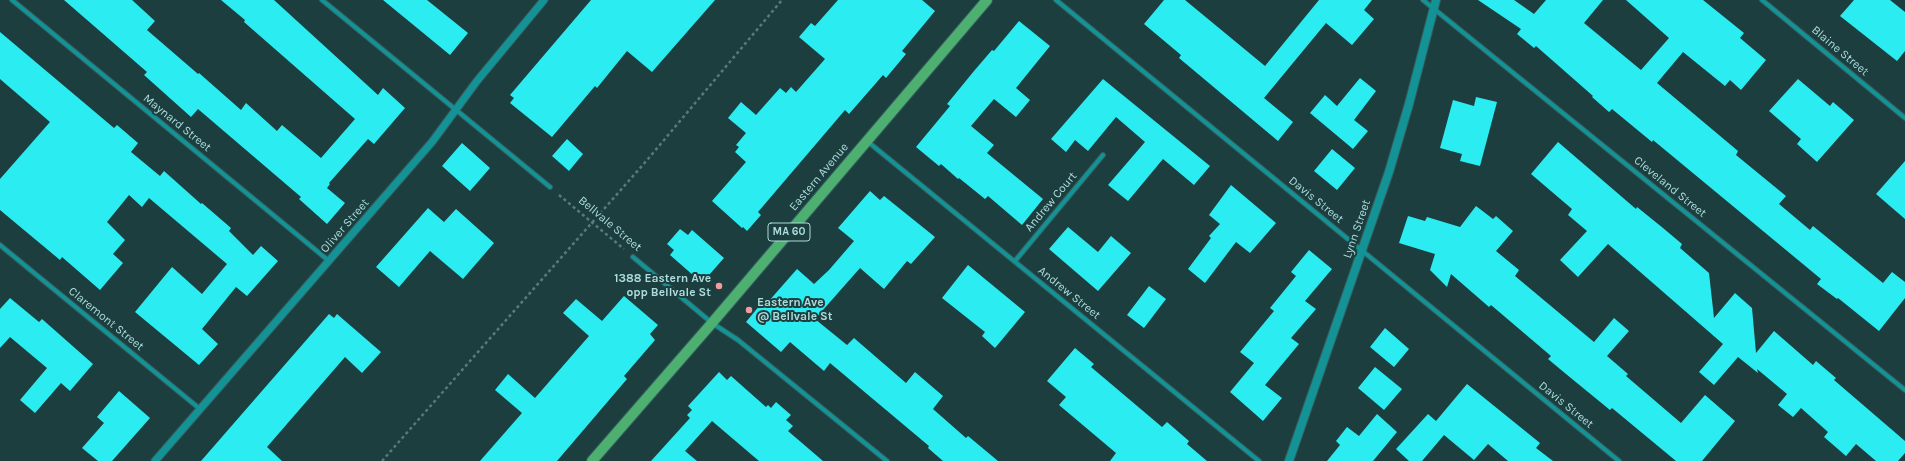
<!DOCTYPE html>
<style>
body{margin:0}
canvas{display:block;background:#1c3e3f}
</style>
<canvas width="1905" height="461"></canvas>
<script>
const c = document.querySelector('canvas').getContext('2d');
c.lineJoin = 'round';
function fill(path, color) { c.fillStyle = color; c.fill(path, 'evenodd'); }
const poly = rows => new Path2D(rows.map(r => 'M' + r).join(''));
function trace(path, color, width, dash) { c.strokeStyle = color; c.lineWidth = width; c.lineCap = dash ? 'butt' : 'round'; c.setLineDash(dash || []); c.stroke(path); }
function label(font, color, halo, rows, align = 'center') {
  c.font = font + ' Karla,sans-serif'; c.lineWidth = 4; c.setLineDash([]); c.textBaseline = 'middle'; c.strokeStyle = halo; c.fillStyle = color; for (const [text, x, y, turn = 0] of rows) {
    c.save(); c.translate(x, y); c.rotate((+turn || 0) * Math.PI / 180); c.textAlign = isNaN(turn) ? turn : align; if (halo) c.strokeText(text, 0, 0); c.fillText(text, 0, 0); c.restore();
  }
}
fill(poly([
 [64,0,132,0,155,21,147,30,198,74,199,73,241,110,246,103,277,131,282,125,321,158,355,119,244,22,245,20,221,0,274,0,378,95,383,88,405,108,374,144,368,139,329,183,330,184,327,188,345,203,327,224,299,199,301,197,198,109,191,117,144,75,147,72],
 [383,0,427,0,468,33,450,55],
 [591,0,715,0,652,72,627,51,597,88,595,86,552,137,510,103,514,98,510,95],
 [838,0,922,0,935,11,902,51,906,54,886,78,883,75,849,114,845,110,758,212,761,215,747,231,743,227,742,228,712,201,746,162,735,152,739,147,736,145,746,133,728,118,741,102,756,115,780,88,786,93,791,87,796,92,825,59,799,37,811,23,815,26],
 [1164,0,1185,0,1265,66,1319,0,1372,0,1364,10,1374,19,1352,45,1326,23,1264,98,1293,122,1278,141,1179,58,1181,55,1144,24],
 [1478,0,1514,0,1534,14,1546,0,1603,0,1584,23,1641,70,1669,38,1626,0,1703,0,1744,33,1740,38,1766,60,1741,90,1730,80,1725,86,1683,52,1657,83,1738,151,1736,155,1786,196,1779,204,1810,230,1813,226,1883,283,1892,272,1905,282,1905,298,1879,331,1838,298,1837,299,1817,284,1821,279,1653,140,1652,142,1612,109,1609,112,1592,97,1593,96,1536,46,1534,48,1517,34,1521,29],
 [1854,0,1890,0,1905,12,1905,51,1897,61,1840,16],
 [1019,21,1050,46,1016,88,1030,100,1016,117,994,99,971,126,994,145,987,153,1043,199,1022,225,988,196,985,199,959,178,958,179,941,164,939,166,916,147,950,106,947,104,974,71,992,50,994,51],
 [0,32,114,128,117,125,138,143,131,152,160,176,164,171,201,204,202,203,231,228,229,231,253,255,261,246,278,261,247,296,236,287,202,329,218,344,199,365,135,312,172,267,202,294,227,264,149,198,142,207,129,195,107,222,125,240,113,254,123,263,100,290,62,257,60,260,0,210,0,179,50,122,0,79],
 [1360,78,1376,91,1354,120,1368,131,1353,149,1310,113,1325,95,1337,106],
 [1103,79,1210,166,1194,185,1163,159,1128,201,1108,185,1145,142,1116,117,1088,151,1075,140,1066,152,1051,139],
 [1798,79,1830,106,1833,102,1854,120,1817,162,1797,144,1801,139,1769,111],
 [1476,97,1497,102,1480,166,1460,161,1462,154,1440,148,1453,100,1474,106],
 [567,139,583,154,569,171,552,156],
 [1558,142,1636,209,1637,207,1663,228,1682,244,1680,248,1709,273,1714,318,1735,293,1752,308,1756,353,1774,331,1813,365,1816,361,1836,378,1834,380,1905,441,1905,453,1898,461,1876,461,1856,444,1846,456,1824,437,1828,432,1801,408,1793,417,1778,405,1787,394,1757,369,1758,373,1738,357,1714,385,1699,372,1723,344,1608,244,1578,277,1560,260,1587,231,1568,215,1572,209,1531,174],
 [462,143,490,168,470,191,442,166],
 [1332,149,1355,168,1337,190,1314,171],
 [1905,161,1905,219,1876,194],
 [1231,185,1276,223,1250,253,1236,242,1205,283,1188,269,1211,238,1209,236,1220,224,1209,215],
 [870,191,880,200,884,196,935,237,911,264,907,261,884,289,860,268,815,319,847,345,854,338,906,383,915,372,943,396,933,409,966,438,968,436,998,461,943,461,928,448,929,446,830,363,824,371,790,342,781,352,746,322,765,299,768,302,797,269,814,284,829,270,854,241,838,228],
 [1476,206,1493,219,1496,216,1513,231,1496,251,1519,270,1515,276,1594,342,1614,318,1629,331,1607,356,1628,374,1626,376,1681,423,1705,395,1735,421,1702,461,1676,461,1612,408,1610,410,1566,374,1548,359,1551,356,1491,305,1489,307,1451,274,1447,287,1430,270,1435,254,1399,243,1408,216,1425,221,1427,217,1460,227],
 [428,208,444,222,456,209,494,243,463,279,430,251,399,287,376,267],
 [1068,227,1098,252,1111,236,1131,253,1098,291,1049,249],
 [680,229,688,235,692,230,724,258,702,283,670,255,674,250,667,244],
 [1309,250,1332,269,1305,301,1316,309,1291,338,1299,344,1265,385,1282,398,1263,421,1230,392,1254,363,1240,352,1274,311,1270,308,1296,276,1291,272],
 [968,265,1025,312,995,348,982,336,985,332,942,298],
 [1149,286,1166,299,1144,328,1127,315],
 [624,296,658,325,650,334,655,340,624,376,627,379,557,461,480,461,522,413,495,390,508,374,535,398,589,336,563,313,576,299,602,321],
 [10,298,39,322,42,319,93,364,70,391,61,383,35,413,20,400,47,368,10,337,0,348,0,309],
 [329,314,334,318,337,314,381,352,362,373,345,357,267,447,282,461,201,461],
 [1385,328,1409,349,1394,367,1370,347],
 [1075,348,1094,364,1091,367,1162,427,1167,422,1189,441,1187,444,1207,461,1110,461,1116,453,1059,405,1066,397,1047,381],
 [1375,367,1402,389,1384,410,1358,388],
 [719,372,727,380,731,376,766,407,768,405,771,408,776,402,791,415,786,420,793,426,788,431,823,461,759,461,712,421,685,451,697,461,651,461,690,418,687,415,692,410,688,406],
 [1467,384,1540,443,1536,448,1553,461,1508,461,1488,444,1474,460,1444,435,1422,461,1409,461,1396,449,1428,414,1436,421],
 [119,391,150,418,112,461,98,461,82,448,104,423,97,417],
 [1377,414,1397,432,1373,461,1327,461,1340,445,1336,441,1347,427,1359,436]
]), '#2becf1');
const minor = poly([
 [12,0,329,261],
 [322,0,550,187],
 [1056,0,1619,461],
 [1423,0,1905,390],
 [1762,0,1905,118],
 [867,141,1259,461],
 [0,245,200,409],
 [633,257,712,323,738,340,887,461],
 [1015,261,1103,155]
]);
const tertiary = poly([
 [155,461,432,142,477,81,544,0]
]);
const secondary = poly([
 [1289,461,1389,172,1409,104,1436,0]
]);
const primary = poly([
 [592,461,712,323,987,0]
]);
trace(minor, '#345c5d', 6);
trace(tertiary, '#345c5d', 9);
trace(secondary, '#345c5d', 10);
trace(primary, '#345c5d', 12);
trace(poly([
 [559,195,624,249],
 [382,461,648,159,782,0]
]), '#557c7d', 2.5, [3, 3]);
trace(minor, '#139396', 4);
trace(tertiary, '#139396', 7);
trace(secondary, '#139396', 8);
trace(primary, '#4eb070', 10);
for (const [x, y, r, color] of [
 [719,286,4,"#f59b9e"],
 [749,310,4,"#f59b9e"]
]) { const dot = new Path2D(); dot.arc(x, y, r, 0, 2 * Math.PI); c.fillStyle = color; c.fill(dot); trace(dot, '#1c3e3f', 1.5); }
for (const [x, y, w] of [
 [789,232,42]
]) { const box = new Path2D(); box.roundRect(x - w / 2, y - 9, w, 18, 3); c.fillStyle = '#1c3e3f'; c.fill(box); trace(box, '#acdcdd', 1); }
label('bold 11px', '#acdcdd', null, [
 ["MA 60",789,232]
]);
label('12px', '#acdcdd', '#1c3e3f', [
 ["Blaine Street",1840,51,40],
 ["Maynard Street",177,123,39],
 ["Eastern Avenue",819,177,-50],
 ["Cleveland Street",1670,187,39],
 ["Davis Street",1316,200,39],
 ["Andrew Court",1051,202,-50],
 ["Bellvale Street",610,224,40],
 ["Oliver Street",345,226,-49],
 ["Lynn Street",1357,229,-71],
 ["Andrew Street",1069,293,39],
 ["Claremont Street",106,319,39],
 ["Davis Street",1566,405,39]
]);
label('bold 12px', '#acdcdd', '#1c3e3f', [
 ["1388 Eastern Ave",711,279],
 ["opp Bellvale St",711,293],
 ["Eastern Ave",757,303,"left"],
 ["@ Bellvale St",757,317,"left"]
], 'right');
</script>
